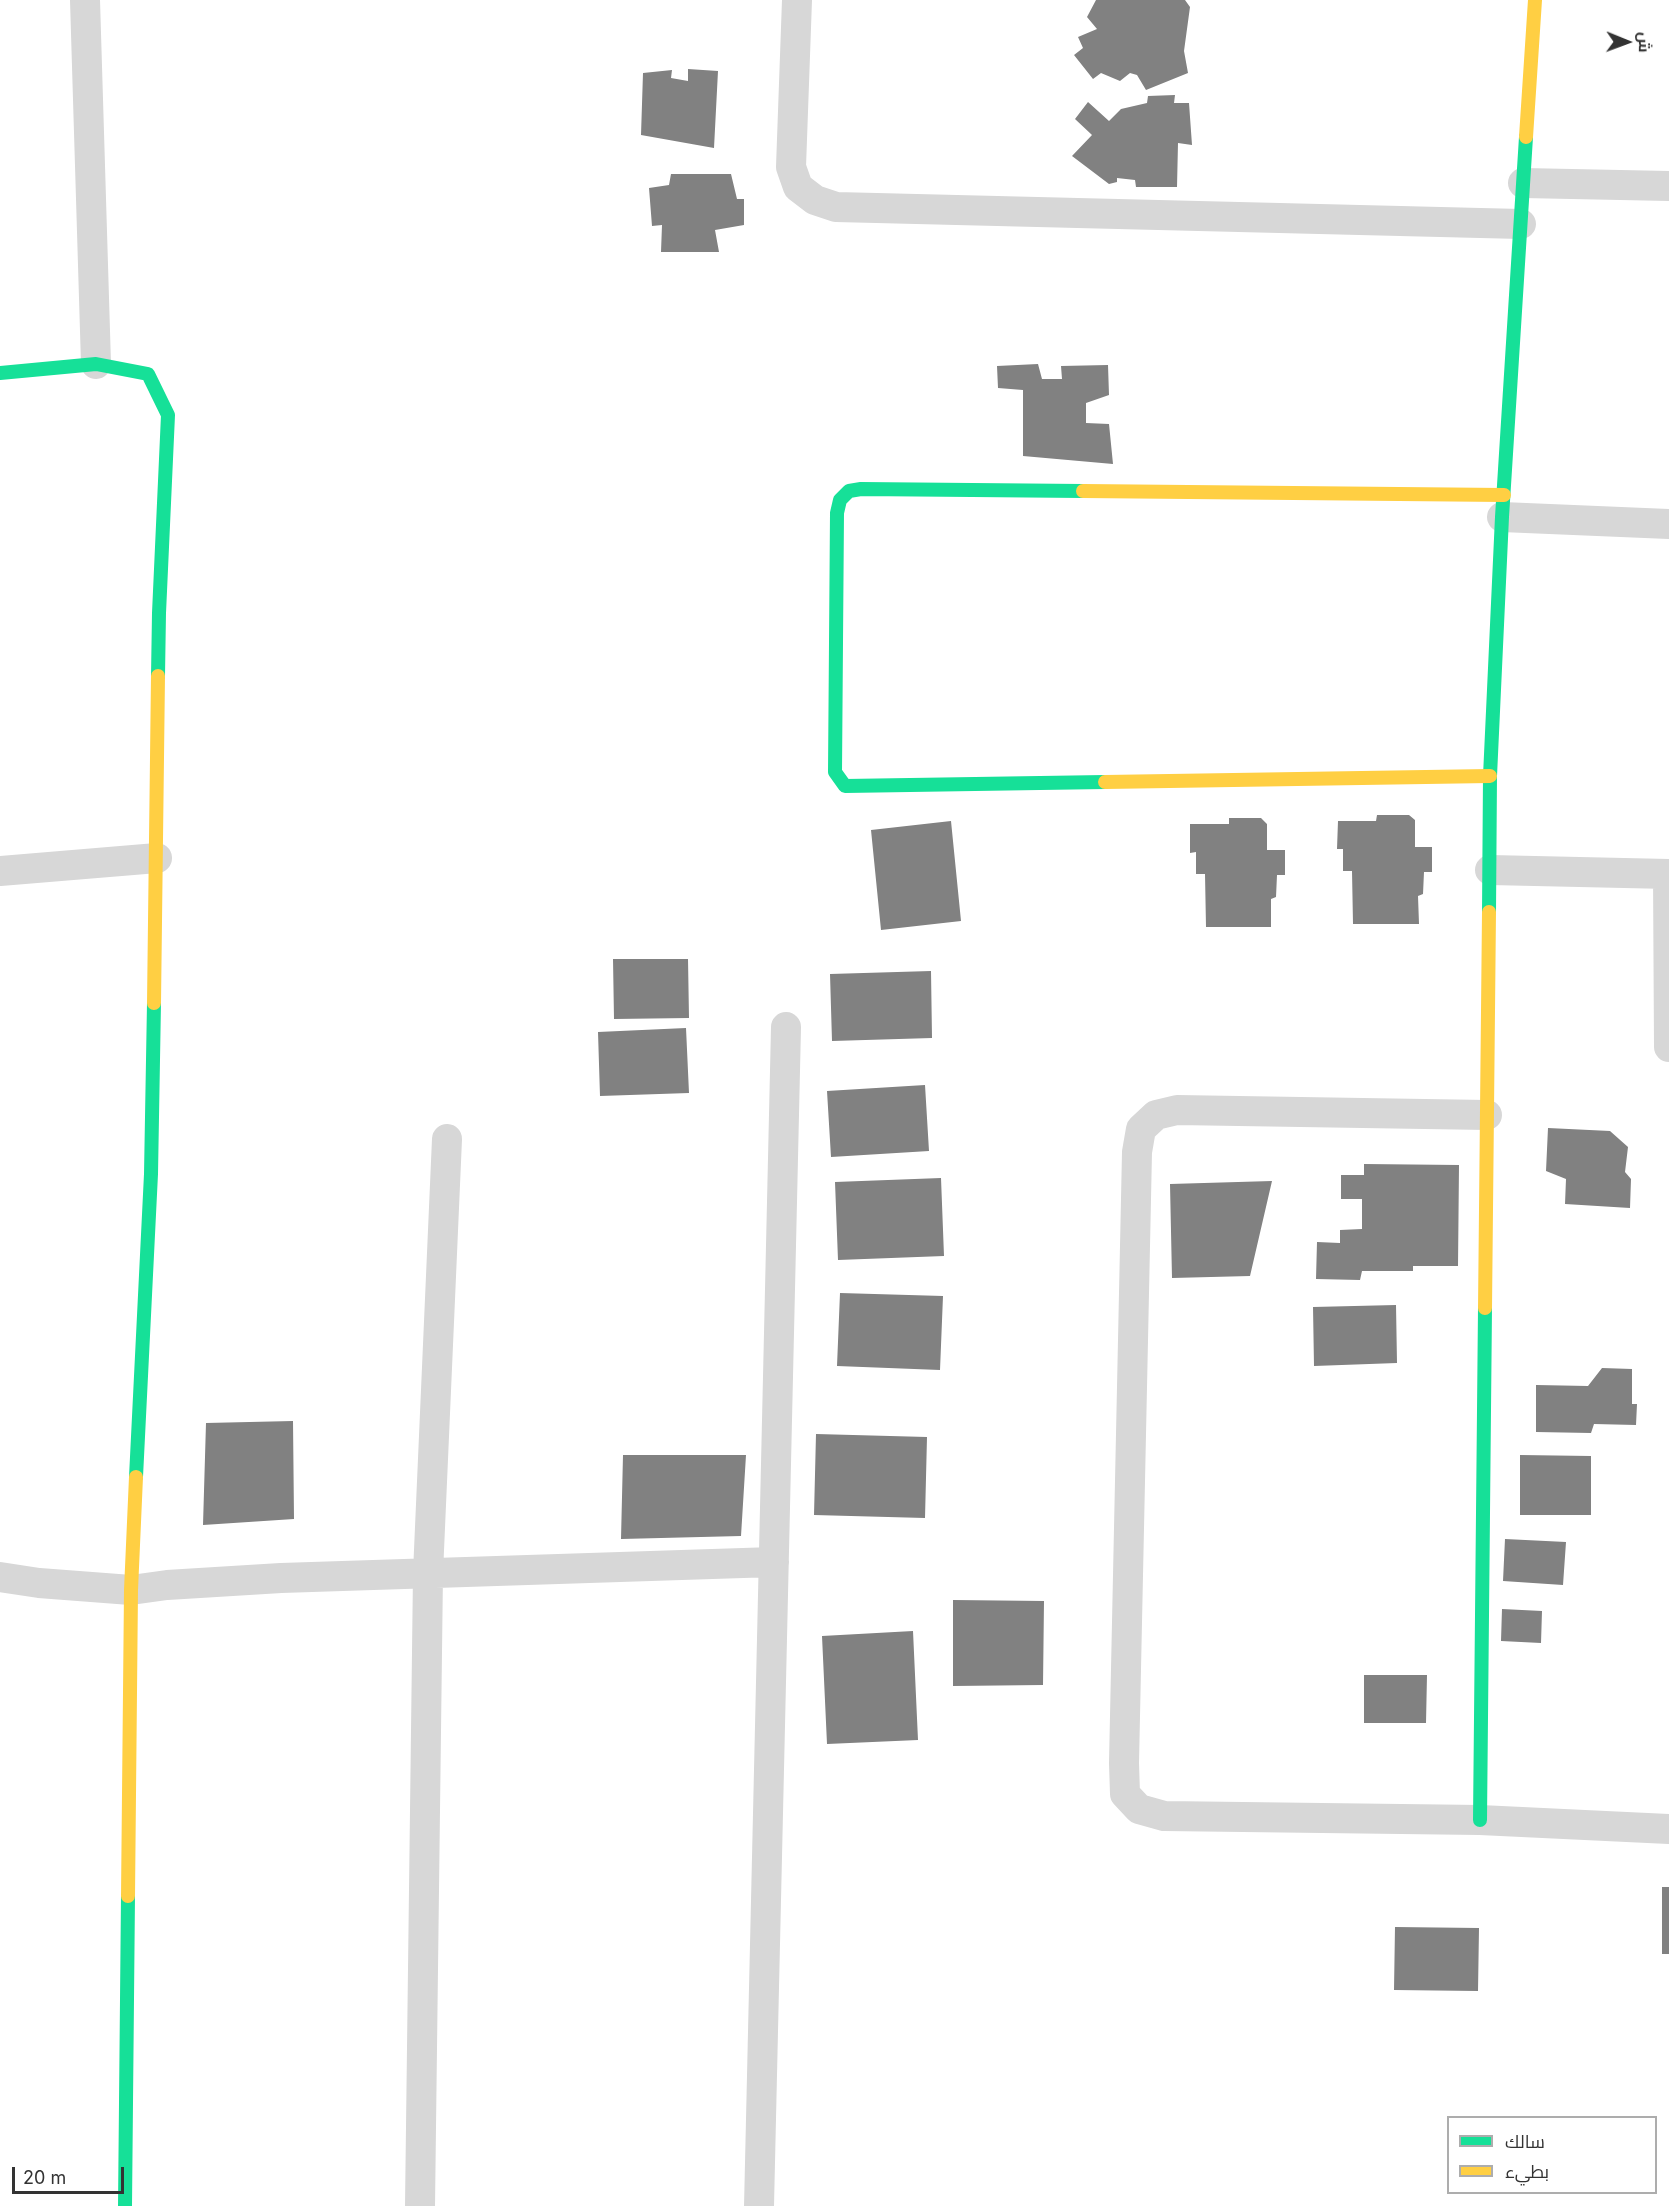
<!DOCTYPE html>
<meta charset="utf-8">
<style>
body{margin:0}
#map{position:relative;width:1669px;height:2206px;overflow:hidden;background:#fff;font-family:Inter,Cairo,sans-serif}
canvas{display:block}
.legend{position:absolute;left:1447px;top:2116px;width:210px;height:78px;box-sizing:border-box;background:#fff;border:2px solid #adadad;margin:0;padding:8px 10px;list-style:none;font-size:18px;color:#333}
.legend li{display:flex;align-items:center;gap:12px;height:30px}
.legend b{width:30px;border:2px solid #adadad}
.north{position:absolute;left:1597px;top:12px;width:60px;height:60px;-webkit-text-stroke:4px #fff;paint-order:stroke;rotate:91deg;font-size:16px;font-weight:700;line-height:24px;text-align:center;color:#333}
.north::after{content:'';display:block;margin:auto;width:21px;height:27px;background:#333;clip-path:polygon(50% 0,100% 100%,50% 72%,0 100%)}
.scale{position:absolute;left:12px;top:2167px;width:112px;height:27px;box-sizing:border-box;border:3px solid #333;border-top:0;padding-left:8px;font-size:18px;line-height:21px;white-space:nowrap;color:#333;-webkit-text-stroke:4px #fff;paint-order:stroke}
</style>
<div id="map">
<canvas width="1669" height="2206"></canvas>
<ul class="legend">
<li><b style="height:8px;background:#16e098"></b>سالك</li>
<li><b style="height:8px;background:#ffcf43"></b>بطيء</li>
</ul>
<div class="north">ش</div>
<div class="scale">20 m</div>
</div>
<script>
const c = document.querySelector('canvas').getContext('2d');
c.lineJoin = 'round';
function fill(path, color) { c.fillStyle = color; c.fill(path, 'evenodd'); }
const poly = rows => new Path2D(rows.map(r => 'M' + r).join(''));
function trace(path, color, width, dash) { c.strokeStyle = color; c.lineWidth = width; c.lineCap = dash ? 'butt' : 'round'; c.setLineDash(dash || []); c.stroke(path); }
fill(poly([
 [1096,0,1185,0,1190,7,1184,51,1188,73,1146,90,1137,75,1130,73,1120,81,1101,73,1093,79,1074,55,1083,48,1078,37,1097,29,1087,17],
 [688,69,718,71,714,148,641,135,643,73,672,70,671,78,688,81],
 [1175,95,1174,103,1189,103,1192,145,1178,143,1177,187,1136,187,1135,180,1117,178,1117,182,1109,184,1072,156,1092,135,1075,119,1088,102,1109,121,1121,109,1147,103,1148,96],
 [671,174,731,174,737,199,744,199,744,225,715,230,719,252,661,252,662,225,652,226,649,188,669,185],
 [1038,364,1042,379,1062,379,1061,366,1108,365,1109,395,1086,403,1086,423,1109,424,1113,464,1023,456,1023,390,998,388,997,366],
 [1377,815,1409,815,1415,820,1415,847,1432,847,1432,872,1424,872,1423,894,1418,896,1419,924,1353,924,1352,871,1343,871,1343,849,1337,849,1338,821,1376,821],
 [1229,818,1261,818,1267,824,1267,850,1285,850,1285,875,1277,875,1276,897,1271,899,1271,927,1206,927,1205,874,1196,874,1196,852,1190,853,1190,824,1229,824],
 [951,821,961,921,881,930,871,830],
 [613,959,688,959,689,1018,614,1019],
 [931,971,932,1038,832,1041,830,974],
 [686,1028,689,1093,600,1096,598,1032],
 [925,1085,929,1151,831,1157,827,1091],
 [1548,1128,1610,1131,1628,1147,1625,1172,1631,1179,1630,1208,1565,1204,1566,1179,1546,1171],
 [1364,1164,1459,1165,1458,1266,1413,1266,1413,1271,1362,1271,1360,1280,1316,1279,1317,1242,1340,1243,1340,1230,1362,1229,1362,1199,1341,1199,1341,1175,1364,1175],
 [941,1178,944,1256,838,1260,835,1182],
 [1272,1181,1250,1276,1172,1278,1170,1184],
 [840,1293,943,1296,940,1370,837,1366],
 [1396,1305,1397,1363,1314,1366,1313,1307],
 [1602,1368,1632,1369,1632,1404,1637,1404,1636,1425,1594,1424,1591,1433,1536,1432,1536,1385,1588,1386],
 [293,1421,294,1519,203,1525,206,1423],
 [816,1434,927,1437,925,1518,814,1515],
 [623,1455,746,1455,741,1536,621,1539],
 [1520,1455,1591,1456,1591,1515,1520,1515],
 [1505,1539,1566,1542,1563,1585,1503,1581],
 [953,1600,1044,1601,1043,1685,953,1686],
 [1502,1609,1542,1611,1541,1643,1501,1641],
 [913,1631,918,1740,827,1744,822,1636],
 [1364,1675,1427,1675,1426,1723,1364,1723],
 [1662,1887,1669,1887,1669,1954,1662,1954],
 [1395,1927,1479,1928,1478,1991,1394,1990]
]), '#818181');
trace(poly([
 [85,0,96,364],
 [797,0,791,167,798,187,815,200,836,207,1521,224],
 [1523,183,1669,186],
 [1502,517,1669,524],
 [1490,870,1669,874],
 [0,871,157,858],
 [1668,874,1669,1047],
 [1487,1115,1177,1110,1156,1115,1141,1129,1137,1152,1124,1763,1125,1794,1139,1809,1164,1816,1480,1820,1669,1829],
 [0,1577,39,1583,131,1590,167,1585,281,1578,774,1562],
 [420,2206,428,1573,447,1139],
 [759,2206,786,1027]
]), '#d7d7d7', 30);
trace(poly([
 [0,373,96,364,148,374,168,415,159,613,158,676],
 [1083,491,861,489,849,491,840,500,837,513,835,772,845,786,1105,782],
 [1489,912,1490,776,1502,517,1526,137],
 [136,1477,151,1174,154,1003],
 [1480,1820,1485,1308],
 [125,2206,128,1896]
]), '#16e098', 14);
trace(poly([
 [1526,137,1535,0],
 [1083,491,1504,495],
 [1105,782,1490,776],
 [154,1003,158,676],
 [1485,1308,1489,912],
 [128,1896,131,1590,136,1477]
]), '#ffcf43', 14);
</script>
